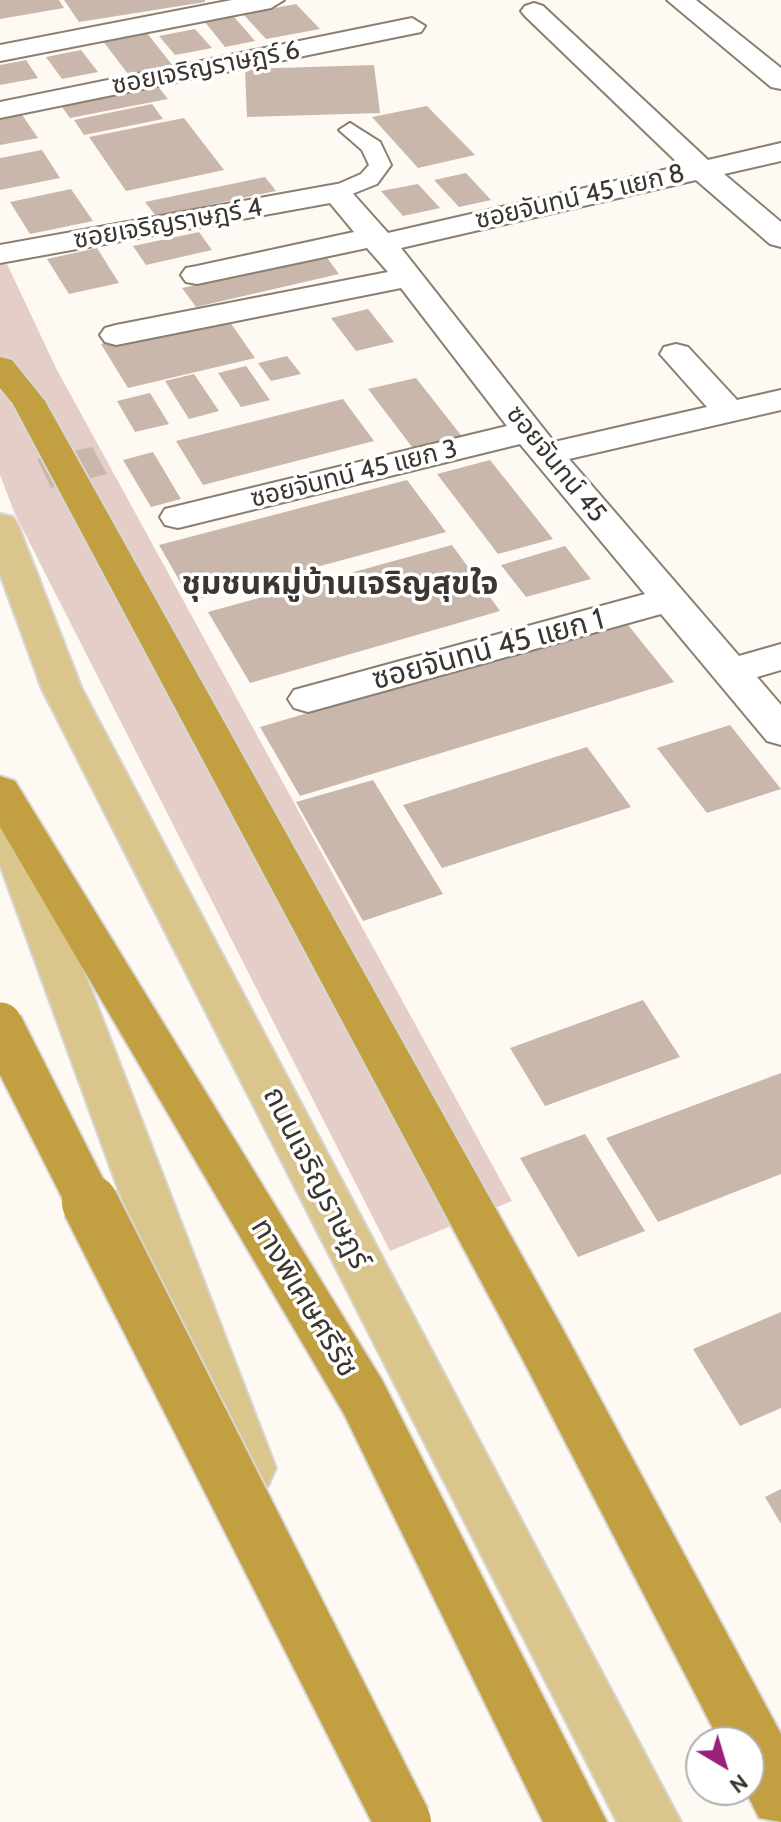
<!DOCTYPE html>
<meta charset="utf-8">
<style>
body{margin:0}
#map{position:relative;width:781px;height:1822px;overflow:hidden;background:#fef9f2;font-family:Cabin,sans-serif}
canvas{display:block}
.north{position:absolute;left:685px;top:1726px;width:80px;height:80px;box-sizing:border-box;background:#fff;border:2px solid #b1afac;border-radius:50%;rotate:142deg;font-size:22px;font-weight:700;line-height:32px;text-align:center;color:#3c3630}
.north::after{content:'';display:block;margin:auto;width:28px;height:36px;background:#9a217a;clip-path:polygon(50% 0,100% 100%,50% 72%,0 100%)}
</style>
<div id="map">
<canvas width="781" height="1822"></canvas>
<div class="north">N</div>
</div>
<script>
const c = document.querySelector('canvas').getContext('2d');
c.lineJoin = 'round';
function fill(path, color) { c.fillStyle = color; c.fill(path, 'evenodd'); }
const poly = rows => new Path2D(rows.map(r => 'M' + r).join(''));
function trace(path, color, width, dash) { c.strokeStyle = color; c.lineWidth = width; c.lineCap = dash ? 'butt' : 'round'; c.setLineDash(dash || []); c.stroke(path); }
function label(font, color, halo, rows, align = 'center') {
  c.font = font + ' Cabin,"Noto Sans Thai",sans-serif'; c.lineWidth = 7; c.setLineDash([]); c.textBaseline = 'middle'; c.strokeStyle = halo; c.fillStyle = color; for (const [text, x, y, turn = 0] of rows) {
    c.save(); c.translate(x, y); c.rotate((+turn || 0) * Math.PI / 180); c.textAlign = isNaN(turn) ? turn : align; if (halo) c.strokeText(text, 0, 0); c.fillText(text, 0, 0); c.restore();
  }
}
fill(poly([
 [7,264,56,368,512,1201,390,1251,15,514,0,475,0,265]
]), '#e5cec8');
fill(poly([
 [0,0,59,0,64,8,0,19],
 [64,0,205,0,205,2,79,22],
 [296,4,320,29,266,39,243,14],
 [229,11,255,41,225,47,200,16],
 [143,28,173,66,128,74,99,36],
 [195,29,212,48,175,55,159,36],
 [81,50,98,72,62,79,46,57],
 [26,60,38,78,0,85,0,65],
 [374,65,380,113,247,117,245,69],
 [156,84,168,99,70,118,59,103],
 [152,104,163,119,84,135,74,120],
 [427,106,475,155,418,168,372,117],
 [20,112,38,138,0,145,0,116],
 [184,118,224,170,126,191,89,137],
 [42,150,60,178,0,190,0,158],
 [466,173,491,200,459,207,434,180],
 [265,177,276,191,156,216,145,202],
 [418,184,440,208,403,216,381,191],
 [71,189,93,221,30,234,10,202],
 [199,232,212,250,146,265,133,246],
 [97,248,119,283,69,294,47,259],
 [325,255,339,274,196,307,182,288],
 [368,309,394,342,356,351,331,318],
 [225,315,255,358,128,388,101,344],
 [287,356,301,374,271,381,258,363],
 [246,366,270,400,241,407,218,373],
 [194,374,219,411,189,419,165,381],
 [416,378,464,439,415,451,368,389],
 [150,393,169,424,135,432,117,401],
 [343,399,374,441,203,485,176,441],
 [92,447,107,474,51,488,37,459],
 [153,452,181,499,151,507,123,460],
 [490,460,553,539,498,554,437,474],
 [407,480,446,532,191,601,159,545],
 [452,545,500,611,250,683,208,612],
 [565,546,591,579,526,597,501,565],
 [624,620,674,682,300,796,260,727],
 [730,725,781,789,707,813,657,748],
 [587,747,631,807,442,868,403,805],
 [373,780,443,894,363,921,296,802],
 [643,1000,680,1057,545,1106,510,1048],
 [781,1073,781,1174,658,1222,606,1138],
 [585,1134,645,1231,578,1257,520,1158],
 [781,1312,781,1408,740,1426,693,1349],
 [781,1489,781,1524,765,1497]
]), '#c9b7ac');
const service = poly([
 [350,123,380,142,391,165,377,184,337,200,326,193,329,188,361,174,369,165,362,150,339,130,350,123]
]);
const minor = poly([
 [232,0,284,0,271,8,0,61,0,45,232,0],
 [667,0,696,0,781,68,781,89,771,87,667,0],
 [534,3,543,6,708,160,781,143,781,161,724,174,781,222,781,247,770,244,696,180,401,248,554,442,707,407,660,354,664,347,676,344,688,347,737,400,781,390,781,410,569,459,739,656,781,644,781,670,757,677,781,705,781,745,767,741,661,614,308,712,294,708,288,699,294,690,645,594,520,444,178,528,165,525,160,517,165,509,507,426,401,288,116,345,105,342,100,335,105,328,116,325,388,272,367,248,197,284,186,282,181,275,186,268,197,266,354,232,330,203,0,263,0,245,337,184,347,187,388,233,681,166,525,16,521,11,525,6,534,3],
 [412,18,425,26,421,32,0,118,0,102,412,18]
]);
const primary = poly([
 [0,514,13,517,18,525,82,689,681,1822,617,1822,42,689,0,574,0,514],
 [0,793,15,798,21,808,276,1468,268,1486,248,1494,228,1486,220,1468,0,865,0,793]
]);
const motorway = poly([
 [0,357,12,360,45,401,560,1324,781,1734,781,1822,759,1818,745,1790,749,1790,749,1742,720,1742,522,1358,13,404,0,388,0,357],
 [0,776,15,781,382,1380,607,1822,543,1822,344,1414,0,827,0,776]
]);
trace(service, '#8b7f70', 4);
trace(minor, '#8b7f70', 4);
trace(primary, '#d8d7d6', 4);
trace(motorway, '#d8d7d6', 4);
fill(service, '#fff');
fill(minor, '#fff');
fill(primary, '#dac68d');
fill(motorway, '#c2a041');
const motorwayBridgeFar1 = poly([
 [0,1025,91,1205]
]);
const motorwayBridge = poly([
 [90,1203,403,1822]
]);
trace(motorwayBridgeFar1, '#d8d7d6', 49, []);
trace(motorwayBridge, '#d8d7d6', 60, []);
trace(motorwayBridgeFar1, '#c2a041', 45);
trace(motorwayBridge, '#c2a041', 56);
label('26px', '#3c3630', '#fff', [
 ["ซอยเจริญราษฎร์ 6",206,68,-11],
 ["ซอยจันทน์ 45 แยก 8",580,197,-13],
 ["ซอยเจริญราษฎร์ 4",168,224,-10],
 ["ซอยจันทน์ 45",556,464,51],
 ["ซอยจันทน์ 45 แยก 3",354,474,-14]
]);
label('30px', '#3c3630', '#fff', [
 ["ซอยจันทน์ 45 แยก 1",488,650,-15],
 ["ถนนเจริญราษฎร์",316,1178,63],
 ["ทางพิเศษศรีรัช",304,1298,59]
]);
label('bold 32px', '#3c3630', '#fff', [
 ["ชุมชนหมู่บ้านเจริญสุขใจ",340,585]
]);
</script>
